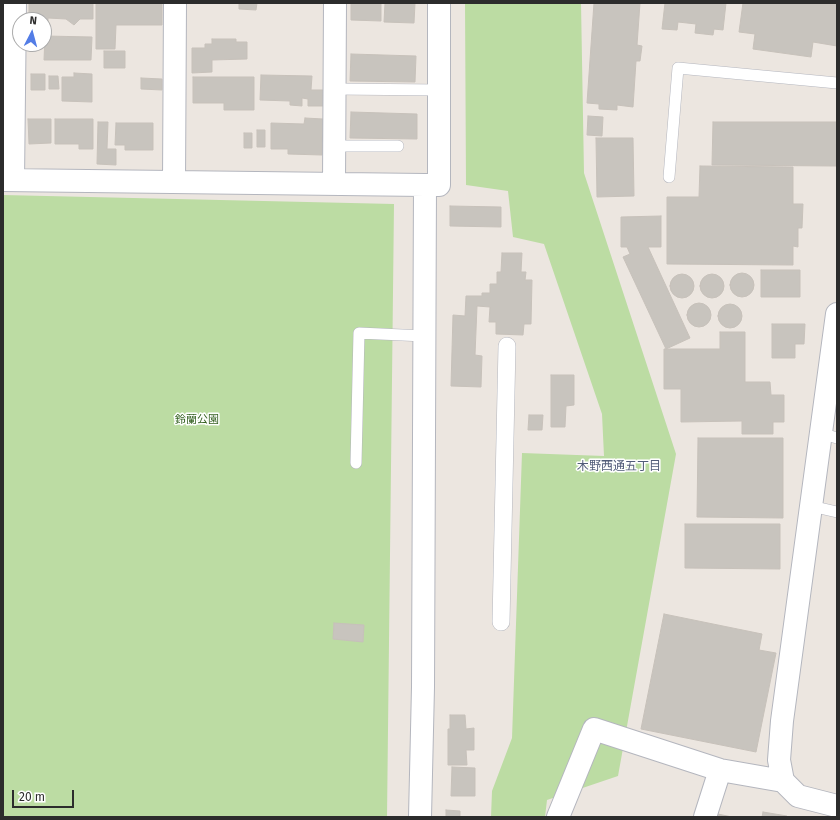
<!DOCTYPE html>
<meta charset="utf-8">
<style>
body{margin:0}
#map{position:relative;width:840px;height:820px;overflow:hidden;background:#ece6e0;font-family:"Fira Sans",sans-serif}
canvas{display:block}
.frame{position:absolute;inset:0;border:4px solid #2c2c2c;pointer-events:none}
.north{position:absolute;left:12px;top:12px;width:40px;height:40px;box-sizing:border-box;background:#fff;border:1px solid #ababab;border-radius:50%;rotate:6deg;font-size:11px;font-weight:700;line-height:16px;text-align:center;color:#2c2c2c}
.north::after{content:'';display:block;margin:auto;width:14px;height:18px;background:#537de6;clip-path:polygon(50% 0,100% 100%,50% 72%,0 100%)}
.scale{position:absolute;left:12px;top:790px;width:62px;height:18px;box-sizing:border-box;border:2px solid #2c2c2c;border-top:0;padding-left:5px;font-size:12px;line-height:14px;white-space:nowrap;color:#2c2c2c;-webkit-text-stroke:3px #fff;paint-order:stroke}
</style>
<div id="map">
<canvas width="840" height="820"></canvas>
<div class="frame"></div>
<div class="north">N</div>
<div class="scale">20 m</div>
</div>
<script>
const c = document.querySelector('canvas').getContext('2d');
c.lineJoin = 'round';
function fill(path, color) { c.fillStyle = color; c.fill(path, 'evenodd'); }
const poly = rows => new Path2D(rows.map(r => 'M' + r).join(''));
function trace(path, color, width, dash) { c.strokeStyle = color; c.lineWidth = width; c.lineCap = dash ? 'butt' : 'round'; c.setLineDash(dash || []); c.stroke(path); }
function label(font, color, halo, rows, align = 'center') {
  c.font = font + ' "Fira Sans","Noto Sans JP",sans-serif'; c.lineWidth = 3; c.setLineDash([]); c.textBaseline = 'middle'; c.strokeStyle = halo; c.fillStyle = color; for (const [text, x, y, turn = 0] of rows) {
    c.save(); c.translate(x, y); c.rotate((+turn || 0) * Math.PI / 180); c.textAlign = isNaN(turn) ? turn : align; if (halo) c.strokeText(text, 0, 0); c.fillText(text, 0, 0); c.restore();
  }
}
fill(poly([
 [465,3,581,3,584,173,676,454,618,776,547,800,545,817,491,817,492,791,512,738,522,453,604,456,602,414,544,244,513,237,508,191,466,185],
 [3,195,394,204,387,817,3,817]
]), '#bcdca3');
const building = poly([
 [29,3,93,3,93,19,80,19,74,25,66,19,48,18,48,32,44,32,44,20,29,20,29,3],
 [96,3,162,3,162,25,116,25,115,49,96,49,96,3],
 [239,3,257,3,256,10,239,9,239,3],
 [351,3,381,3,381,21,351,20,351,3],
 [385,3,415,3,414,23,384,22,385,3],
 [594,3,640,3,637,45,642,46,640,61,636,61,633,107,617,105,617,110,599,109,599,104,587,103,594,3],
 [665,3,726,3,723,30,714,29,713,35,695,33,696,24,678,22,677,30,662,29,665,3],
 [743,3,837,3,837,46,813,42,811,57,753,49,755,34,739,32,743,3],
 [45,36,92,37,91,60,44,60,45,36],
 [212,39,236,39,236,42,247,42,247,59,212,60,212,72,192,73,192,48,205,48,205,44,212,44,212,39],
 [104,51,125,51,125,68,104,68,104,51],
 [351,54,416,56,415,82,350,81,351,54],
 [74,73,92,74,92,102,62,101,62,77,74,77,74,73],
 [31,74,45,74,45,90,31,90,31,74],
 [261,75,312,76,311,90,324,90,324,106,308,106,308,99,302,98,302,106,290,105,290,101,260,100,261,75],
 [49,76,58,76,59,89,49,89,49,76],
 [193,77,254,77,254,110,224,110,224,103,193,103,193,77],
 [141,78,162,79,162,90,141,89,141,78],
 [351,112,417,114,417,139,350,138,351,112],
 [588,116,603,117,602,136,587,135,588,116],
 [305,118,323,119,322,155,288,154,288,149,271,149,271,123,304,124,305,118],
 [28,119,51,119,51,143,29,144,28,119],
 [55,119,93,119,93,149,79,149,79,144,55,144,55,119],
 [98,122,108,122,107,149,116,149,116,165,97,164,98,122],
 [713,122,837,122,836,166,712,165,713,122],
 [116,123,153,123,153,150,125,150,125,145,115,145,116,123],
 [257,130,265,130,265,147,257,147,257,130],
 [244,133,252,133,252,148,244,148,244,133],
 [596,138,633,138,634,196,597,197,596,138],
 [700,166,793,167,793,204,803,204,802,228,798,228,798,247,793,246,793,265,667,264,667,197,699,197,700,166],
 [450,206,501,207,501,227,450,226,450,206],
 [661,216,661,247,648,247,690,338,666,349,623,257,630,254,627,247,621,247,621,217,661,216],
 [502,253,522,253,521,272,526,272,525,280,532,280,531,324,524,324,523,335,496,334,496,322,489,322,490,307,477,306,475,355,482,356,481,387,451,386,453,315,465,316,466,296,482,296,482,293,490,293,490,284,497,284,497,272,501,272,502,253],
 [761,270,800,270,800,297,761,297,761,270],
 '730 285a12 12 0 1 1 24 0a12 12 0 1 1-24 0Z',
 '700 286a12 12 0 1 1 24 0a12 12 0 1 1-24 0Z',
 '670 286a12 12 0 1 1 24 0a12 12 0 1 1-24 0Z',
 '687 315a12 12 0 1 1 24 0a12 12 0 1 1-24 0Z',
 '718 316a12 12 0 1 1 24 0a12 12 0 1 1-24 0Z',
 [772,324,805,324,804,344,795,344,795,358,772,358,772,324],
 [720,332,745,332,745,382,770,382,771,395,784,395,784,422,773,422,773,434,742,434,742,421,681,422,681,389,664,389,664,349,720,349,720,332],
 [551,375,574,375,574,405,566,406,565,427,551,427,551,375],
 [529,415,543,415,542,430,528,430,529,415],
 [698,438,783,438,783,518,697,517,698,438],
 [685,524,780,524,780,569,685,568,685,524],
 [664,614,762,634,759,650,776,653,756,752,641,729,664,614],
 [334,623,364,625,363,642,333,639,334,623],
 [450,715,465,715,466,729,474,728,474,750,466,750,467,765,448,765,448,729,450,729,450,715],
 [452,767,475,768,475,796,451,796,452,767],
 [446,810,460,811,460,817,446,817,446,810],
 [763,812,787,816,787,817,762,817,763,812],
 [713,813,732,817,712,817,713,813]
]);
fill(building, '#c8c4be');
trace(building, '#c7c1ba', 1);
const service = poly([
 [335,89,439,90],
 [334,146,398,146],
 [669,177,678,68,837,83],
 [820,433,837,438],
 [356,463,359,333,424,336],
 [811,506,837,512]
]);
const pedestrian = poly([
 [501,622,507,346]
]);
const minor = poly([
 [3,180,425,185],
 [13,180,15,3],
 [174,182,175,3],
 [334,183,335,3],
 [837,314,782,721,779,760,783,781,798,796,837,806],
 [420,817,423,687,425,185,439,185,439,3],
 [558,817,594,729,720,770,783,781],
 [705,817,720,770]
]);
trace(service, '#b4b6be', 12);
trace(pedestrian, '#b4b6be', 18);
trace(minor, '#b4b6be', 24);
trace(service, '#fff', 11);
trace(pedestrian, '#fff', 17);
trace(minor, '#fff', 22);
label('11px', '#366223', '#fff', [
 ["鈴蘭公園",197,420]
]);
label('12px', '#515c78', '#fff', [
 ["木野西通五丁目",619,467]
]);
</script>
